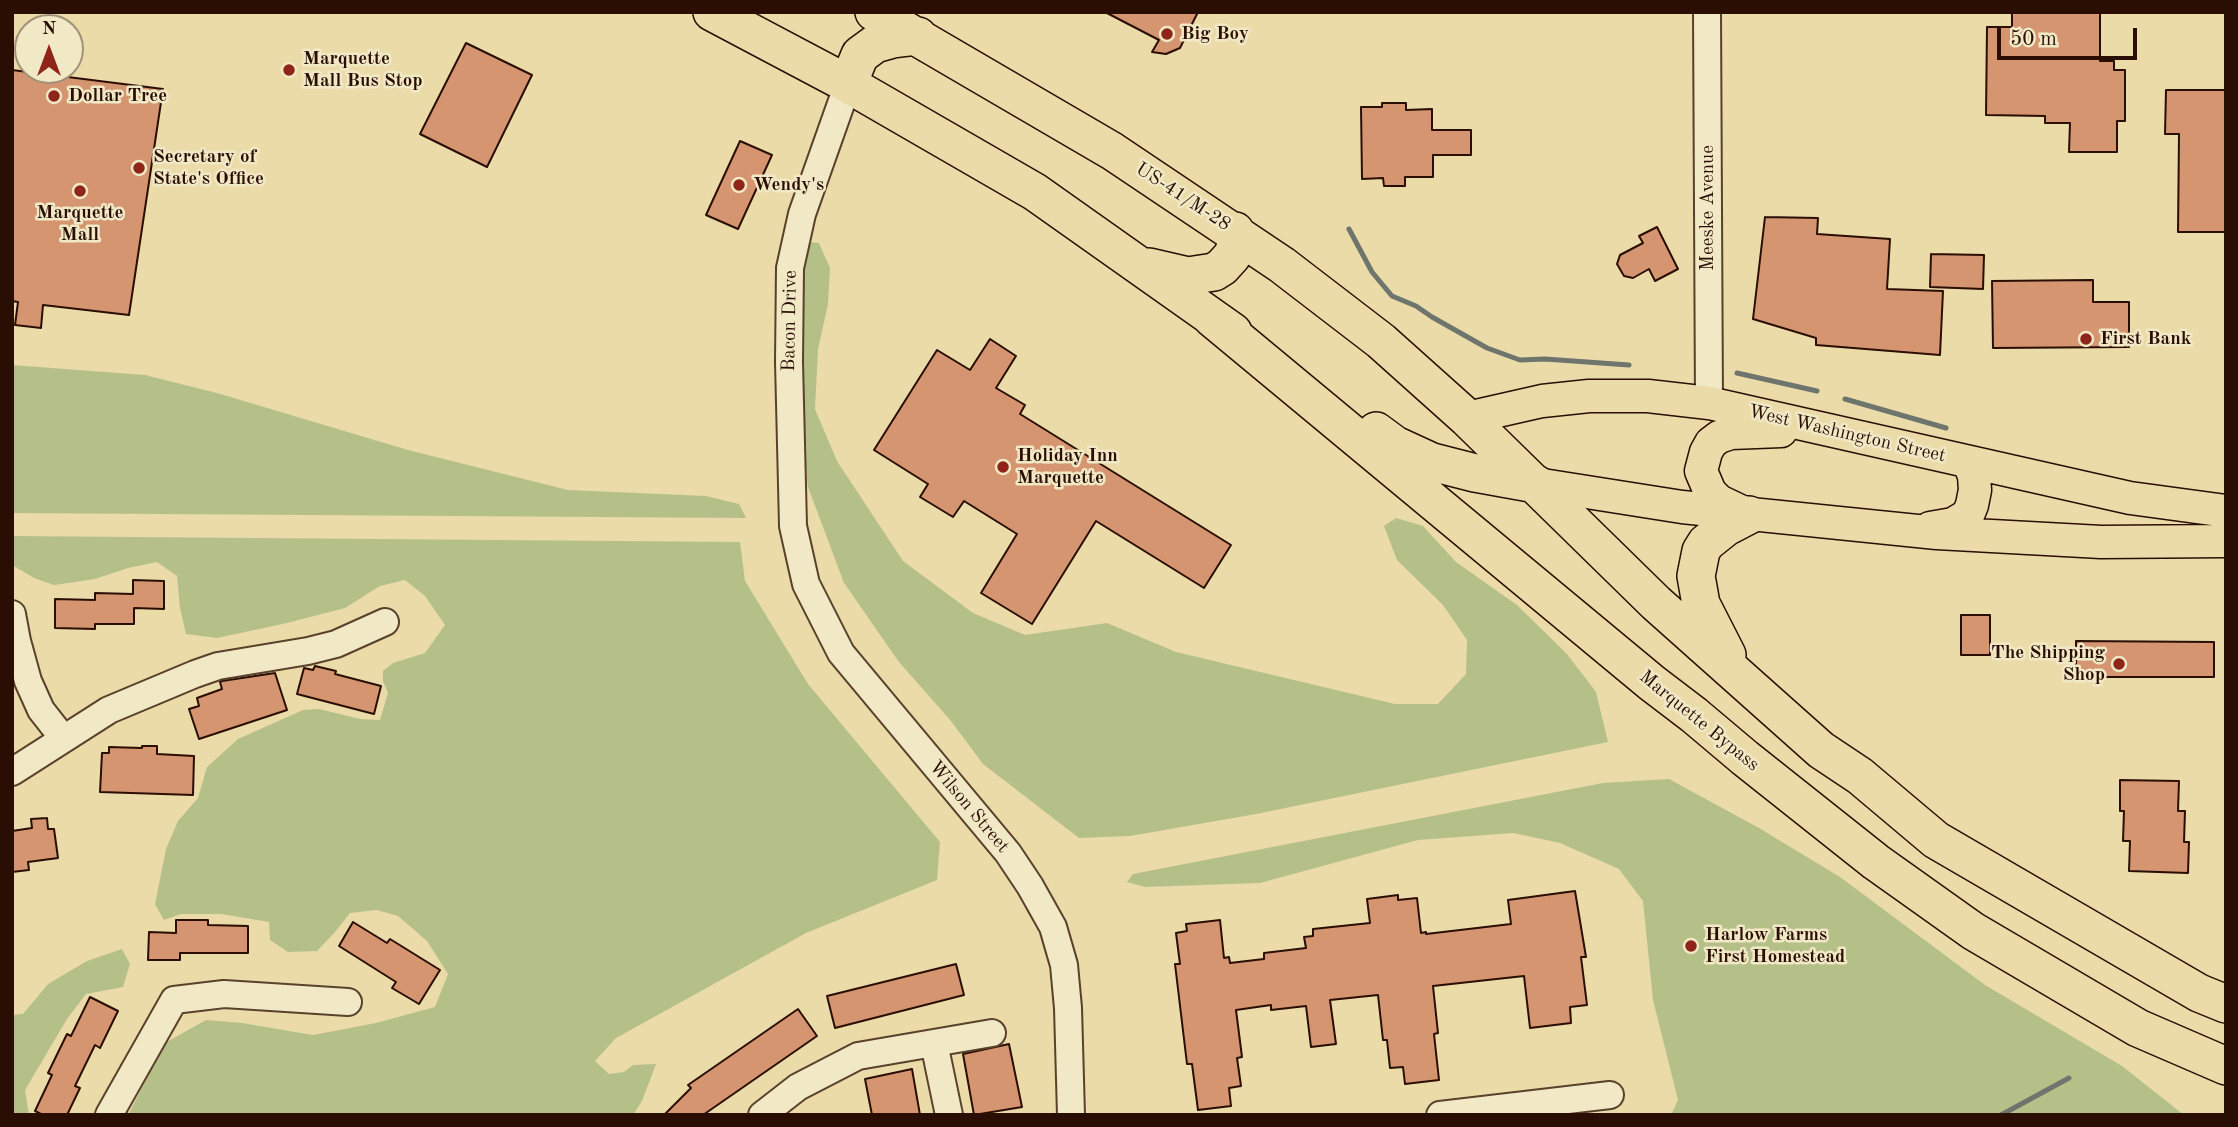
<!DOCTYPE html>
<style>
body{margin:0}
#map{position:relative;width:2238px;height:1127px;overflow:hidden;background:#eadba8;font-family:"Old Standard TT",serif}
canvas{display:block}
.frame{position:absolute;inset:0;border:14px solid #2a0e03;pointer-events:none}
.north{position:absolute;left:14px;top:14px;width:70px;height:70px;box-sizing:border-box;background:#f1e8c6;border:2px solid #a19178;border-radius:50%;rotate:0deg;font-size:19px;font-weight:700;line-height:28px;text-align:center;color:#2a0e03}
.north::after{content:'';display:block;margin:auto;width:24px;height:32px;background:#8f2418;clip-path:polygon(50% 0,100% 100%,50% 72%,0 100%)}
.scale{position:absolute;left:1997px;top:28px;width:140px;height:32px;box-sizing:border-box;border:4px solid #2a0e03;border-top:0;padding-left:9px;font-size:21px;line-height:24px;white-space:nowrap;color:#2a0e03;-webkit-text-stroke:5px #f1e8c6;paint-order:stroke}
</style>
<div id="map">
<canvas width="2238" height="1127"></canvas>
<div class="frame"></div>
<div class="north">N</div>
<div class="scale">50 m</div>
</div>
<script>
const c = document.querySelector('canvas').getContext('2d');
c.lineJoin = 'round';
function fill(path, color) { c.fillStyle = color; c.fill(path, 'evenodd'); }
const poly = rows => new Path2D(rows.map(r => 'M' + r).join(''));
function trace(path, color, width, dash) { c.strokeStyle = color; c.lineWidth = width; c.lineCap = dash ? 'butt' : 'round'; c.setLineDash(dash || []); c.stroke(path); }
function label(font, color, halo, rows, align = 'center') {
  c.font = font + ' "Old Standard TT",serif'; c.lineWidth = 5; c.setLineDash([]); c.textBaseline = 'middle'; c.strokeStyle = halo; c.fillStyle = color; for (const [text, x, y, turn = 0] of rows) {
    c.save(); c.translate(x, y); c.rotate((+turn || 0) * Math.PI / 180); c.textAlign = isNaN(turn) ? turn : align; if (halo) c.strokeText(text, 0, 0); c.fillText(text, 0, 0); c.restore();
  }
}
fill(poly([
 [807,242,819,243,830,268,828,304,818,349,815,409,837,461,903,561,973,613,1025,635,1107,623,1176,652,1395,704,1438,704,1466,674,1467,640,1443,605,1397,560,1384,526,1396,518,1423,526,1456,562,1517,605,1567,654,1596,692,1608,742,1256,814,1130,836,1079,838,983,764,951,721,899,662,844,583,808,487,794,363,796,267],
 [12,365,145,375,217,393,408,450,568,490,706,496,739,504,746,518,12,513],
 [12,536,740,542,745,581,808,684,940,842,937,880,806,933,616,1038,595,1061,609,1074,624,1072,633,1065,656,1064,642,1101,633,1115,128,1115,165,1043,206,1020,242,1023,313,1035,376,1023,435,1007,448,974,427,941,398,916,377,910,350,913,335,932,317,951,288,952,270,940,269,922,221,914,181,914,164,920,155,904,166,849,178,821,198,798,207,767,238,739,303,710,319,709,360,719,380,720,388,693,383,681,383,671,393,663,425,653,445,625,425,596,405,580,380,586,345,608,287,623,217,638,186,634,180,608,177,576,157,562,128,568,95,579,54,585,34,578,12,565],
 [1669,779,1759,828,1840,877,1985,985,2122,1066,2184,1115,1671,1115,1678,1100,1653,1000,1643,901,1619,869,1560,843,1513,833,1418,840,1260,883,1145,887,1127,882,1133,874,1603,783],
 [122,949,130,964,123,987,86,994,67,1019,25,1090,29,1115,12,1115,12,1015,23,1014,48,984,87,961]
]), '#b5c089');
trace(poly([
 [1349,229,1372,272,1392,296,1416,306,1432,317,1487,348,1520,360,1545,359,1629,365],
 [1737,373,1817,391],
 [1845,399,1946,428],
 [2001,1115,2069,1078]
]), '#6e756c', 5);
const building = poly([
 [1105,12,1198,12,1180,48,1166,54,1152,52,1159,40,1105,12],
 [2012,12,2100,12,2100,61,2114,61,2114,70,2125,70,2125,121,2117,121,2117,152,2069,152,2070,123,2045,123,2045,116,1986,115,1987,27,2012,27,2012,12],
 [466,43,532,75,487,167,420,134,466,43],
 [12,70,163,89,129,315,43,305,41,328,15,325,18,302,12,301,12,70],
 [2166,90,2226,90,2226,232,2178,232,2179,134,2165,134,2166,90],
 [1382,103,1406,103,1406,110,1432,109,1432,130,1471,130,1471,155,1433,155,1433,177,1405,177,1405,186,1384,186,1383,178,1362,179,1361,107,1382,107,1382,103],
 [740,141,772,155,738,229,706,215,740,141],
 [1765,217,1818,218,1817,234,1890,239,1887,289,1943,291,1940,355,1816,345,1816,338,1753,319,1765,217],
 [1657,227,1678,269,1655,281,1649,269,1633,278,1624,276,1617,264,1620,255,1643,243,1639,236,1657,227],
 [1931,254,1984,255,1983,289,1930,287,1931,254],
 [2093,280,2093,302,2129,302,2129,347,1993,348,1992,281,2093,280],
 [990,339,1016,356,996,388,1025,405,1020,414,1231,545,1204,588,1096,521,1032,624,981,593,1017,534,964,501,953,517,920,497,928,484,874,450,937,350,970,370,990,339],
 [133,580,164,581,164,609,134,608,134,624,95,624,95,629,55,628,55,599,95,600,95,593,133,594,133,580],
 [1961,615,1990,615,1990,655,1961,655,1961,615],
 [2076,641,2214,642,2214,677,2076,677,2076,641],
 [315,666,336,671,335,674,381,686,374,714,297,694,304,668,313,670,315,666],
 [275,673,287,710,199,739,189,709,199,706,197,698,222,689,220,682,222,681,275,673],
 [142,746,157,746,157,754,194,756,193,795,100,792,102,753,109,753,109,747,142,748,142,746],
 [2120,780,2179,781,2178,811,2185,811,2184,842,2189,842,2188,873,2129,871,2130,841,2123,841,2124,811,2120,811,2120,780],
 [47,818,48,829,54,829,58,858,28,862,29,870,12,872,12,831,32,828,31,819,47,818],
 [1575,891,1586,957,1581,957,1587,1005,1570,1007,1571,1023,1530,1028,1524,976,1433,986,1438,1033,1434,1034,1439,1080,1405,1084,1403,1067,1390,1068,1387,1040,1383,1040,1378,995,1330,1000,1336,1044,1311,1047,1306,1006,1271,1010,1271,1005,1236,1010,1242,1057,1237,1058,1241,1086,1229,1088,1231,1106,1198,1110,1192,1064,1187,1064,1175,964,1180,964,1176,933,1187,931,1186,924,1220,920,1224,958,1229,957,1230,963,1264,959,1264,953,1306,948,1304,937,1313,936,1313,929,1370,923,1367,899,1398,895,1398,900,1417,898,1421,933,1426,932,1426,934,1511,924,1508,900,1575,891],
 [176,920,208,920,208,925,248,926,248,953,180,953,180,960,148,960,149,932,176,933,176,920],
 [353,922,387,943,390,939,440,970,419,1004,392,988,396,982,339,946,353,922],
 [956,964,964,995,835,1028,827,996,956,964],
 [90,997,118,1011,100,1048,95,1045,75,1086,80,1088,67,1115,43,1115,35,1111,52,1075,48,1073,67,1034,71,1036,90,997],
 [798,1009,817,1036,703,1115,664,1115,691,1088,688,1085,798,1009],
 [1009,1044,1022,1107,974,1115,963,1054,1009,1044],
 [912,1069,920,1115,872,1115,865,1079,912,1069]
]);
fill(building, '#d49570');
trace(building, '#2a0e03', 2);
const minor = poly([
 [1707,12,1709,403],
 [848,84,802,214,790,268,789,362,793,526,806,584,841,653,1008,853,1030,886,1053,927,1064,965,1068,1008,1071,1115],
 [12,614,17,641,28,681,41,710,63,738],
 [12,772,109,710,195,674,218,666,308,651,336,644,385,622],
 [934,1043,949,1115],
 [109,1115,174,1000,224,994,348,1002],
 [762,1115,798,1087,858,1056,992,1033],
 [1440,1115,1610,1095]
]);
const major = poly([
 [1467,418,1542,401,1589,396,1648,396,1709,403,2130,498,2226,511],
 [1536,484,1682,507,1937,533,2101,542,2226,541],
 [1740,511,1719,501,1710,492,1701,471,1706,452,1711,443,1719,437,1731,433,1781,431],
 [1930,528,1953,524,1968,515,1972,505,1975,490,1974,476,1969,462]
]);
const highway = poly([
 [712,12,848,84,1035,192,1233,332],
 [874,12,1112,151,1282,265,1381,341,1467,418,1656,603,1821,750,1860,776,1936,840,2199,993,2226,1004],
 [848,84,860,55,875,44,893,39,918,36],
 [1149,267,1188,276,1214,272,1222,267,1232,256,1236,246,1235,231],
 [1212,318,1652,683,1694,715,1745,758,1876,862,1973,931,2138,1028,2226,1066],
 [1376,431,1395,445,1432,462,1475,473,1536,484],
 [1727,655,1701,604,1696,576,1701,551,1706,543,1726,527,1749,515]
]);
trace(minor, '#5a412c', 30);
trace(major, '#2a0e03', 35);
trace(highway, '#2a0e03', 40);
trace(minor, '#f1e8c6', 26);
trace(major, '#eadba8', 32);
trace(highway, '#eadba8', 37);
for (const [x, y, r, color] of [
 [1167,34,7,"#8f2418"],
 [289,70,7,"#8f2418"],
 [54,96,7,"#8f2418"],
 [139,168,7,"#8f2418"],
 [739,185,7,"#8f2418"],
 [80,191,7,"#8f2418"],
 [2086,339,7,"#8f2418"],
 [1003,467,7,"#8f2418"],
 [2119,664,7,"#8f2418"],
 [1691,946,7,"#8f2418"]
]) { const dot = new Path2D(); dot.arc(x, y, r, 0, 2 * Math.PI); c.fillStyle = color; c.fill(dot); trace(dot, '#f1e8c6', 2.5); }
label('bold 19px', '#2a0e03', '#f1e8c6', [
 ["Big Boy",1181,34],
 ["Marquette",303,59],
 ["Mall Bus Stop",303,81],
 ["Dollar Tree",68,96],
 ["Secretary of",153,157],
 ["State's Office",153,179],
 ["Wendy's",753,185],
 ["Marquette",80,213,"center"],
 ["Mall",80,235,"center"],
 ["First Bank",2100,339],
 ["Holiday Inn",1017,456],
 ["Marquette",1017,478],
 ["The Shipping",2105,653,"right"],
 ["Shop",2105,675,"right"],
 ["Harlow Farms",1705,935],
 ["First Homestead",1705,957]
], 'left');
label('19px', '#2a0e03', '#f1e8c6', [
 ["US-41/M-28",1183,197,33],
 ["Meeske Avenue",1708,208,-90],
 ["Bacon Drive",790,321,-89],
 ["West Washington Street",1847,434,13],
 ["Marquette Bypass",1699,721,39],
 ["Wilson Street",969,807,50]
]);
</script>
